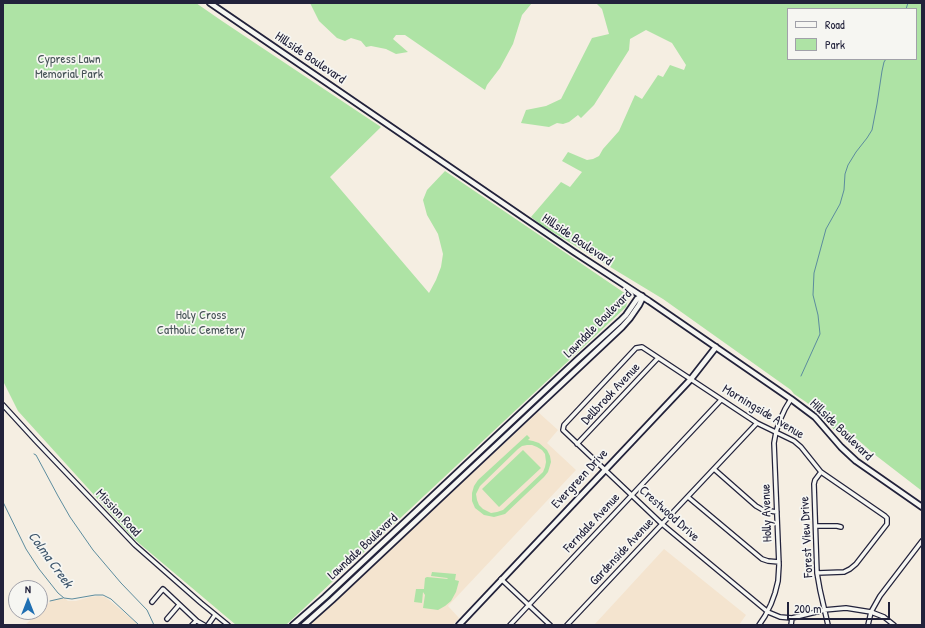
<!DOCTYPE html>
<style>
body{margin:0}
#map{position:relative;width:925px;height:628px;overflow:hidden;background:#f5eee2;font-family:"Patrick Hand",sans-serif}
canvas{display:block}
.frame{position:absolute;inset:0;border:4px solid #22223b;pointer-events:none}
.legend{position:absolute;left:787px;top:8px;width:130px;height:52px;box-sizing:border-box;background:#f6f6f2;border:1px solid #a1a1a9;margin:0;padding:5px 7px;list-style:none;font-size:12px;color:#22223b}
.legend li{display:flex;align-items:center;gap:8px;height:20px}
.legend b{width:20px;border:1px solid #a1a1a9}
.north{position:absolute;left:8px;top:580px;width:40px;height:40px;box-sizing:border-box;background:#f6f6f2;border:1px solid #a1a1a9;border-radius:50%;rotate:0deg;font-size:11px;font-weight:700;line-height:16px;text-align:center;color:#22223b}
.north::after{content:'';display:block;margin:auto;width:14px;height:18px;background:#1f6fb2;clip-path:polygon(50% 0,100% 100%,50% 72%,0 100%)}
.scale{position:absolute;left:787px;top:602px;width:103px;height:18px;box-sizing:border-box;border:2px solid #22223b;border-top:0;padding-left:5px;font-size:12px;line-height:14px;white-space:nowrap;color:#22223b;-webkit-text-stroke:3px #f6f6f2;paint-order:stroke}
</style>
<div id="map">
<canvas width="925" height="628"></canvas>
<div class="frame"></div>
<ul class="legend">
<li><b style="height:5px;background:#f6f6f2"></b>Road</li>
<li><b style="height:11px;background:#aee3a5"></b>Park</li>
</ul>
<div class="north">N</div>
<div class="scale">200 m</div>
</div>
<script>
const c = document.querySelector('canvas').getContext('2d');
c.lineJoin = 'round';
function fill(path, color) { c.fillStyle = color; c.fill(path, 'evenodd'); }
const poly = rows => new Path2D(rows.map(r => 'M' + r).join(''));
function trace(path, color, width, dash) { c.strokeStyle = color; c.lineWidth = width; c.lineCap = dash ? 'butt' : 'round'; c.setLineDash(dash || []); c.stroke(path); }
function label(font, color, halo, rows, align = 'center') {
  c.font = font + ' "Patrick Hand",sans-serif'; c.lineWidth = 3.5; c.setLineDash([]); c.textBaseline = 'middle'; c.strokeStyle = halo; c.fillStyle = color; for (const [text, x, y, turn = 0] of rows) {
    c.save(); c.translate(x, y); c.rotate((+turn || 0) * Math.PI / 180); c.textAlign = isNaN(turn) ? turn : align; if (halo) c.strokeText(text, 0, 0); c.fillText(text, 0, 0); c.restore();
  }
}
fill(poly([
 [538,412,558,430,547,443,576,470,448,606,459,618,453,625,309,625],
 [664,549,746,615,739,625,594,625],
 [98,596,105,597,109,600,139,625,25,625,52,600,64,598,68,601,76,601,90,597]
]), '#f4e4cf');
fill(poly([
 [3,3,196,3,222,21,381,127,330,177,429,293,436,280,441,267,443,254,438,234,427,215,423,200,427,190,445,171,629,296,626,307,286,625,236,625,134,539,18,411,3,381],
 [310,3,532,3,522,15,513,44,500,68,487,85,485,90,405,35,396,35,393,39,408,52,396,54,386,49,371,46,366,47,361,41,351,38,345,41,337,38,319,21],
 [596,3,922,3,922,491,874,454,849,432,838,434,821,415,806,402,794,394,791,390,663,299,541,225,531,217,561,182,570,187,582,172,562,161,568,152,587,160,593,159,599,156,603,149,619,131,635,95,642,99,658,75,663,77,670,65,684,70,686,65,672,43,646,30,630,39,629,50,594,105,581,118,578,115,569,122,563,124,557,123,549,127,521,123,526,110,546,106,561,99,592,38,609,34,602,9],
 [788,9,916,9,916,59,788,59],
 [527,435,530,438,528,440,533,441,539,443,547,450,550,456,551,462,548,472,544,477,505,514,494,517,484,515,475,508,472,501,472,493,474,486,478,480],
 [527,445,532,445,537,447,542,450,545,454,546,462,545,467,543,472,503,510,497,512,491,513,483,509,479,505,477,500,476,494,480,486,518,449,522,446],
 [523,450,541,468,499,507,482,489],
 [432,572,456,574,455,580,459,581,456,592,451,601,445,606,438,610,423,608,425,595,423,592,422,603,414,602,416,589,424,589,425,578,427,577,448,579,447,578,431,576]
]), '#aee3a5');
trace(poly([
 [906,9,908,3],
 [801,376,820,334,818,315,813,295,814,273,826,229,840,204,844,190,845,174,848,165,856,152,867,138,872,130,877,104,882,71,884,62,886,59],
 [34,454,36,455,58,496,70,517,93,550,121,583,147,610,154,625],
 [3,502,26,549,39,569,58,593,64,598,72,599,95,595,103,595,111,599,139,625],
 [50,601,63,598]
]), '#5c8c9e', 1);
const street = poly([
 [3,405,36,441,135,545,201,603,228,625],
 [577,444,658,358],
 [714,469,756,506,763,510,777,512],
 [821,472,815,480,814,484,817,573,820,590,828,625],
 [688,497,762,559,768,561,779,562],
 [816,526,837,526,841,527],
 [817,573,844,572,850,569,856,564,887,524,887,518,885,516,821,472,801,447,794,441,757,423,642,347,636,348,564,425,563,430,662,524,768,612,780,617,792,618,824,610,846,608,871,612,884,617,894,625],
 [501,579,550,625],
 [152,602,163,589,197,621,204,625],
 [167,619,179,605],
 [192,625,196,621],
 [208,625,215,615],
 [510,625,721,400],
 [567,625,757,423],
 [759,625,765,616,771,604,775,593,778,581,779,565,774,443,776,432,780,420,785,409,791,399],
 [791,625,792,618],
 [868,625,871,612,880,596,922,541]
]);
const secondary = poly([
 [210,3,574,252,649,301,791,399,815,417,841,447,856,461,922,507],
 [293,625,325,597,576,361,620,321,626,315,637,299,642,296],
 [304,625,332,600,622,327,630,318,639,305,642,299,642,296],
 [459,625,691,379,716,347]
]);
trace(street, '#22223b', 6);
trace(secondary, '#22223b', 8);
trace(street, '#f6f6f2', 3.5);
trace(secondary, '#f6f6f2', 4.5);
label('13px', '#22223b', '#f6f6f2', [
 ["Hillside Boulevard",310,58,34],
 ["Hillside Boulevard",577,240,34],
 ["Lawndale Boulevard",598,324,-45],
 ["Dellbrook Avenue",611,394,-47],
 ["Morningside Avenue",763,412,31],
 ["Hillside Boulevard",841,430,44],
 ["Evergreen Drive",580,479,-47],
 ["Mission Road",118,513,47],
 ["Holly Avenue",767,513,-92],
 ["Crestwood Drive",669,514,42],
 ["Ferndale Avenue",592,523,-47],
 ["Forest View Drive",807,537,-93],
 ["Lawndale Boulevard",363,547,-43],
 ["Gardenside Avenue",622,552,-47]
]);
label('13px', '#455256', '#f6f6f2', [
 ["Cypress Lawn",69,60],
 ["Memorial Park",69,75],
 ["Holy Cross",201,316],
 ["Catholic Cemetery",201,331]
]);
label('italic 14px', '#3f576d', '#f6f6f2', [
 ["Colma Creek",50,560,54]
]);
</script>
